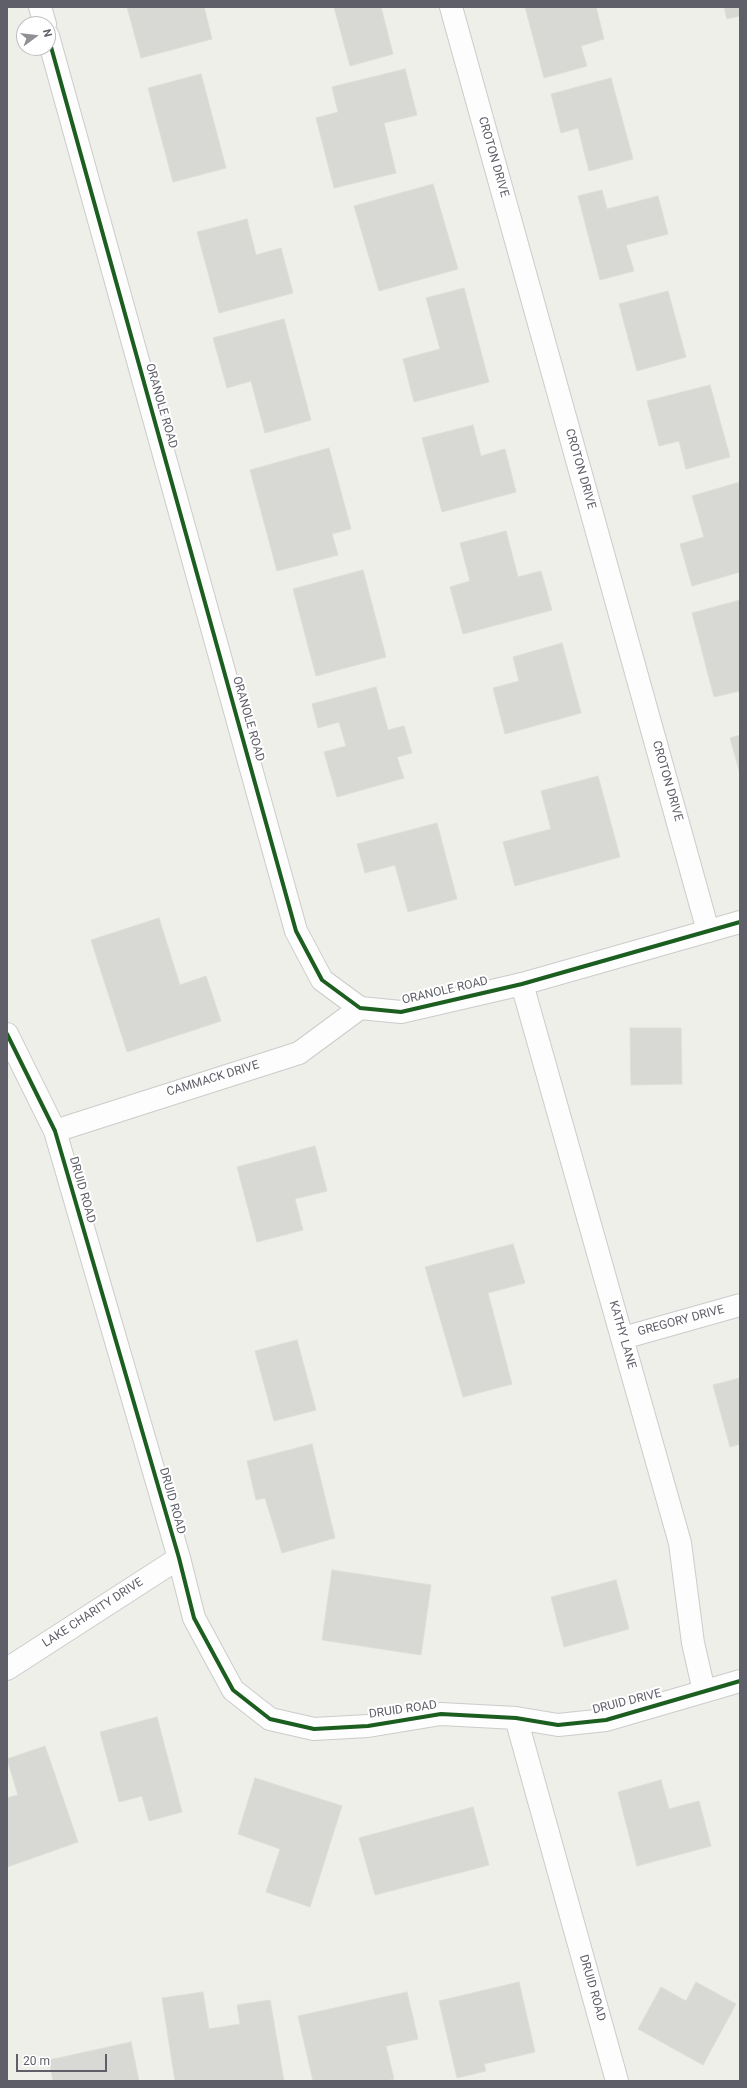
<!DOCTYPE html>
<style>
body{margin:0}
#map{position:relative;width:747px;height:2088px;overflow:hidden;background:#eeefe9;font-family:Roboto,sans-serif}
canvas{display:block}
.frame{position:absolute;inset:0;border:8px solid #5e5f68;pointer-events:none}
.north{position:absolute;left:16px;top:16px;width:40px;height:40px;box-sizing:border-box;background:#fff;border:1px solid #bfbfc3;border-radius:50%;rotate:75deg;font-size:11px;font-weight:700;line-height:16px;text-align:center;color:#5e5f68}
.north::after{content:'';display:block;margin:auto;width:14px;height:18px;background:#909195;clip-path:polygon(50% 0,100% 100%,50% 72%,0 100%)}
.scale{position:absolute;left:16px;top:2054px;width:91px;height:18px;box-sizing:border-box;border:2px solid #5e5f68;border-top:0;padding-left:5px;font-size:12px;line-height:14px;white-space:nowrap;color:#5e5f68;-webkit-text-stroke:3px #fff;paint-order:stroke}
</style>
<div id="map">
<canvas width="747" height="2088"></canvas>
<div class="frame"></div>
<div class="north">N</div>
<div class="scale">20 m</div>
</div>
<script>
const c = document.querySelector('canvas').getContext('2d');
c.lineJoin = 'round';
function fill(path, color) { c.fillStyle = color; c.fill(path, 'evenodd'); }
const poly = rows => new Path2D(rows.map(r => 'M' + r).join(''));
function trace(path, color, width, dash) { c.strokeStyle = color; c.lineWidth = width; c.lineCap = dash ? 'butt' : 'round'; c.setLineDash(dash || []); c.stroke(path); }
function label(font, color, halo, rows, align = 'center') {
  c.font = font + ' Roboto,sans-serif'; c.lineWidth = 4; c.setLineDash([]); c.textBaseline = 'middle'; c.strokeStyle = halo; c.fillStyle = color; for (const [text, x, y, turn = 0] of rows) {
    c.save(); c.translate(x, y); c.rotate((+turn || 0) * Math.PI / 180); c.textAlign = isNaN(turn) ? turn : align; if (halo) c.strokeText(text, 0, 0); c.fillText(text, 0, 0); c.restore();
  }
}
const building = poly([
 [127,7,204,7,212,39,141,58,127,7],
 [334,7,381,7,393,54,350,66,334,7],
 [525,7,596,7,604,39,581,46,587,66,544,78,525,7],
 [724,7,740,7,740,16,727,19,724,7],
 [405,69,417,115,384,123,396,173,334,188,316,118,338,112,332,87,405,69],
 [201,74,226,168,173,182,148,88,201,74],
 [611,78,633,159,589,171,578,128,561,133,551,94,611,78],
 [433,184,458,269,379,291,354,206,433,184],
 [602,190,607,209,658,196,668,234,626,245,634,271,600,280,578,196,602,190],
 [247,219,256,255,281,248,293,293,219,313,197,232,247,219],
 [464,288,489,382,414,402,403,359,440,349,426,298,464,288],
 [668,291,686,357,637,371,619,304,668,291],
 [284,319,311,420,265,433,251,381,227,388,213,338,284,319],
 [710,385,730,457,686,469,679,441,659,446,647,401,710,385],
 [473,425,481,456,505,449,516,492,442,512,422,438,473,425],
 [329,448,351,529,332,534,338,555,277,571,250,470,329,448],
 [740,482,740,572,692,586,680,544,704,537,692,496,740,482],
 [506,531,518,577,541,571,552,610,463,634,450,587,470,581,460,543,506,531],
 [363,570,386,657,316,676,293,589,363,570],
 [740,600,740,691,714,697,692,613,740,600],
 [562,643,581,713,505,734,493,688,519,681,513,657,562,643],
 [376,687,388,730,404,726,412,753,397,757,404,778,337,797,324,752,346,746,339,722,318,728,312,704,376,687],
 [740,735,740,774,730,738,740,735],
 [598,776,620,857,515,886,503,842,551,829,541,791,598,776],
 [437,823,457,899,408,912,395,865,365,873,357,844,437,823],
 [159,918,180,985,206,976,221,1021,127,1052,91,940,159,918],
 [630,1028,681,1028,682,1084,631,1085,630,1028],
 [315,1146,327,1191,295,1199,303,1230,257,1242,237,1167,315,1146],
 [513,1244,525,1283,488,1293,512,1384,463,1397,425,1267,513,1244],
 [297,1340,316,1410,274,1421,255,1351,297,1340],
 [740,1378,740,1444,730,1447,713,1385,740,1378],
 [312,1444,335,1538,282,1553,265,1498,256,1500,247,1461,312,1444],
 [332,1570,431,1585,421,1655,322,1640,332,1570],
 [616,1580,629,1629,564,1647,551,1597,616,1580],
 [157,1717,182,1812,149,1821,142,1796,119,1802,100,1732,157,1717],
 [45,1746,78,1842,7,1867,7,1798,18,1795,7,1759,45,1746],
 [255,1778,342,1806,310,1907,266,1892,280,1849,238,1834,255,1778],
 [661,1780,669,1809,699,1801,711,1846,637,1866,618,1792,661,1780],
 [473,1807,489,1865,375,1895,359,1838,473,1807],
 [519,1982,535,2052,484,2064,486,2071,457,2078,439,2001,519,1982],
 [696,1982,736,2004,703,2065,638,2029,661,1987,686,2001,696,1982],
 [203,1992,209,2029,240,2024,237,2005,270,2000,284,2081,175,2081,162,1998,203,1992],
 [407,1992,418,2039,386,2046,394,2079,385,2081,313,2081,298,2016,407,1992],
 [131,2042,139,2081,53,2081,49,2060,131,2042]
]);
fill(building, '#d8d8d4');
trace(building, '#deded8', 1);
const minor = poly([
 [451,7,708,931],
 [522,984,680,1543,693,1643,704,1691],
 [7,1034,55,1131,179,1558,194,1618,233,1690,270,1719,314,1729,368,1726,441,1714,516,1718,558,1725,606,1720,740,1681],
 [55,1131,299,1053,360,1008],
 [623,1338,740,1305],
 [7,1669,179,1558],
 [516,1718,617,2081]
]);
const tertiary = poly([
 [40,7,45,24],
 [48,36,296,931,322,980,360,1008,401,1012,522,984,740,922]
]);
trace(minor, '#cbcccb', 24);
trace(tertiary, '#cbcccb', 24);
trace(minor, '#fcfdfc', 22);
trace(tertiary, '#fcfdfc', 22);
trace(poly([
 [48,36,296,931,322,980,360,1008,401,1012,522,984,740,922],
 [7,1034,55,1131,179,1558,194,1618,233,1690,270,1719,314,1729,368,1726,441,1714,516,1718,558,1725,606,1720,740,1681]
]), '#1b5e20', 4);
label('12px', '#5e5f68', '#fff', [
 ["CROTON DRIVE",493,157,74],
 ["ORANOLE ROAD",161,406,74],
 ["CROTON DRIVE",580,469,74],
 ["ORANOLE ROAD",248,719,74],
 ["CROTON DRIVE",667,781,74],
 ["ORANOLE ROAD",445,991,-13],
 ["CAMMACK DRIVE",213,1079,-17],
 ["DRUID ROAD",82,1190,74],
 ["GREGORY DRIVE",681,1321,-15],
 ["KATHY LANE",622,1335,74],
 ["DRUID ROAD",172,1501,74],
 ["LAKE CHARITY DRIVE",93,1613,-33],
 ["DRUID DRIVE",627,1702,-14],
 ["DRUID ROAD",403,1710,-8],
 ["DRUID ROAD",592,1988,74]
]);
</script>
